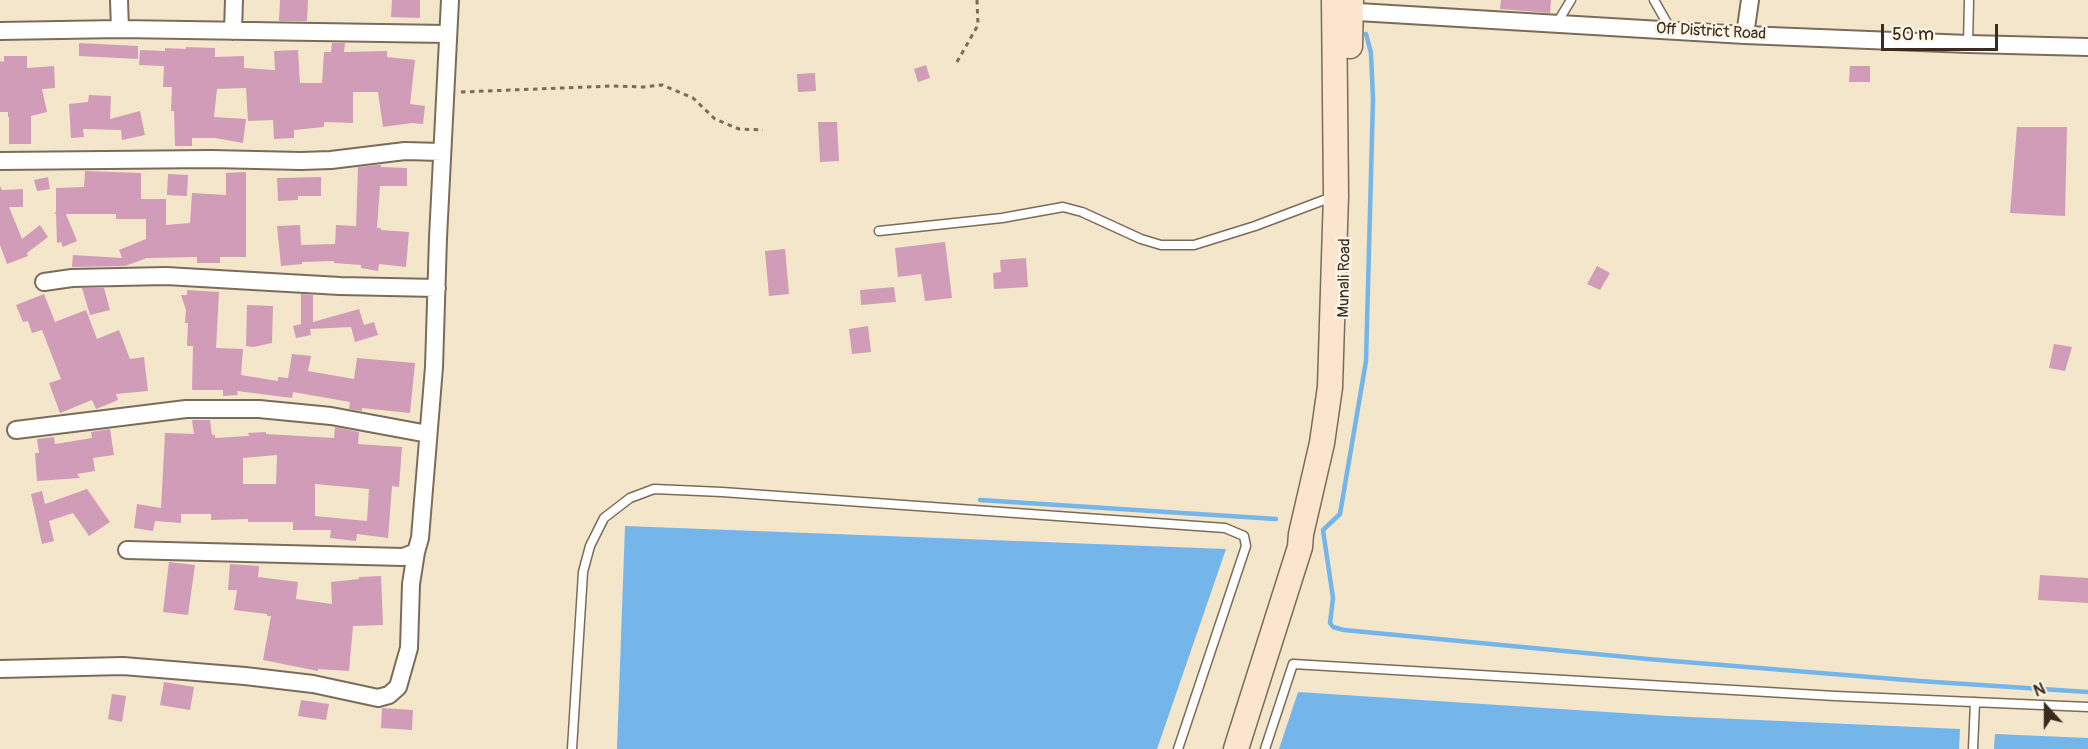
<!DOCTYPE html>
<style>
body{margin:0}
#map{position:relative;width:2088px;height:749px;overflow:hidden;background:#f3e6ca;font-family:Pangolin,sans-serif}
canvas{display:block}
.north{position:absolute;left:2016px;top:677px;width:60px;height:60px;-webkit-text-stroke:4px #fcf5e5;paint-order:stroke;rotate:339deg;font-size:16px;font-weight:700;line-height:24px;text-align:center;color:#3b2a1e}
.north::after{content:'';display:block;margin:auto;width:21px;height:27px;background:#3b2a1e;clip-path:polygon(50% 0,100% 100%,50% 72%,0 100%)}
.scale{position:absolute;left:1881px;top:24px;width:117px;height:27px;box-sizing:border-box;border:3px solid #3b2a1e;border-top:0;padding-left:8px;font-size:18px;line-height:21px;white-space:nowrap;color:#3b2a1e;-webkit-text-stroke:4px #fcf5e5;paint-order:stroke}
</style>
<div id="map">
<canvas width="2088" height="749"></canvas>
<div class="north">N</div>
<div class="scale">50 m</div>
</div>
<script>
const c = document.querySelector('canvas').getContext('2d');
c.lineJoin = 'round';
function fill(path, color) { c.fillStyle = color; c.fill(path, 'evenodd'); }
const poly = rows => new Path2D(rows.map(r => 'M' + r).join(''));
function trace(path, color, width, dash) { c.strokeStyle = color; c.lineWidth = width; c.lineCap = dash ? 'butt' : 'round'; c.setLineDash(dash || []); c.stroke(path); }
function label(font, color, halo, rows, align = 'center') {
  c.font = font + ' Pangolin,sans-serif'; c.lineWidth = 5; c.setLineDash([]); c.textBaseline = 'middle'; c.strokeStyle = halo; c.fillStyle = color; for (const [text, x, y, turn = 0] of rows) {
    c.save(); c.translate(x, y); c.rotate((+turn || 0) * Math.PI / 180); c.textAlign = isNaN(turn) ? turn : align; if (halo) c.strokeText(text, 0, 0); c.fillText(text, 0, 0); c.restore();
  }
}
fill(poly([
 [625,526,1226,549,1157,749,617,749],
 [1298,692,1668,716,1960,729,1959,749,1279,749],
 [1995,734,2088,738,2088,749,1994,749]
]), '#74b6e9');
trace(poly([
 [1366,34,1371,53,1373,99,1366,361,1340,514,1323,530,1333,598,1330,623,1333,627,1344,630,1648,659,1919,681,2088,692],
 [980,500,1276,519]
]), '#74b6e9', 4.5);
fill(poly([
 [280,0,308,0,307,21,279,21],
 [392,0,420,0,420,18,391,17],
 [1501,0,1551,0,1550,13,1500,9],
 [79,43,138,46,138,59,79,56],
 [332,43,345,43,344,52,387,51,387,57,415,60,410,104,425,106,423,124,412,123,383,127,378,92,353,92,353,123,324,122,324,127,294,130,294,138,274,139,273,120,248,121,246,88,217,89,214,117,246,119,243,143,215,138,192,138,192,146,175,146,174,111,171,111,172,87,163,87,164,66,139,65,140,50,165,51,165,48,186,49,186,47,215,48,215,57,244,56,244,68,275,70,274,51,298,50,300,83,322,83,324,52,331,52],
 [4,56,27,56,27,68,54,66,55,88,42,89,47,112,31,116,31,144,9,144,9,117,8,117,8,112,0,112,0,61,4,62],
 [926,65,930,78,918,82,914,69],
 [1850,66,1870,66,1870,82,1849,82],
 [815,73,816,91,798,92,797,74],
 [89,95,111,96,110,119,140,111,145,135,122,140,121,130,83,129,84,137,71,138,69,104,88,102],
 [818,122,837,122,839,161,820,162],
 [2017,127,2067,127,2065,216,2010,213],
 [377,165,381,165,381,167,407,168,407,186,380,186,377,228,381,228,381,230,409,232,406,267,379,264,378,271,361,268,361,265,334,263,334,261,302,262,302,264,281,266,277,226,300,225,301,245,335,244,336,225,356,226,358,167],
 [85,171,141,173,141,199,166,199,166,225,190,223,192,193,226,195,226,173,246,172,246,257,220,257,220,263,197,263,197,257,147,258,125,266,72,267,73,255,122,258,119,250,146,239,146,219,116,219,116,214,66,214,77,241,63,247,61,242,57,243,56,214,54,214,56,212,56,188,84,187],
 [168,174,188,175,187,196,167,195],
 [48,177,50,189,37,191,34,180],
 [321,177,321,196,298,196,298,200,278,201,277,178],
 [0,186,2,190,23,189,23,207,9,207,22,239,40,225,48,237,27,253,28,256,7,264,0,245],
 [945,242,952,298,925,301,921,274,898,277,895,248],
 [785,249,789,294,769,296,765,251],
 [1026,258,1028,287,994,289,993,273,1001,272,1000,260],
 [1597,266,1610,273,1600,290,1587,284],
 [894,287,896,302,861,305,860,290],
 [82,288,104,288,110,310,90,315],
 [187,290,219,292,216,348,243,349,241,375,278,381,278,377,288,378,292,354,311,356,308,371,354,379,357,358,415,363,410,413,362,408,362,411,349,409,350,402,293,392,292,398,237,391,238,395,223,396,223,390,192,390,193,346,187,346,188,323,185,323,186,310,181,295,187,295],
 [44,294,55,322,86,310,97,339,119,330,130,359,144,357,148,391,116,394,118,400,96,409,92,400,60,413,49,383,61,379,42,330,32,333,28,321,23,322,16,305],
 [301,294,313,295,313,322,359,309,364,325,374,322,378,335,355,342,351,327,310,329,311,335,296,338,293,326,301,324],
 [247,305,273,306,272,343,253,347,246,346],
 [868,326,871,352,852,354,849,329],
 [2054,344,2072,347,2065,371,2049,368],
 [192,420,210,420,212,435,215,435,215,438,249,436,248,433,266,432,266,434,334,438,335,427,359,432,358,444,402,447,399,487,392,486,388,538,357,534,356,541,330,538,331,530,293,530,293,522,248,522,248,519,211,520,211,514,181,514,181,523,155,521,153,531,134,528,137,504,161,508,165,433,194,434],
 [277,455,276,484,243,484,243,458],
 [315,484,369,489,367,521,315,516],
 [110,429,114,455,93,458,95,471,77,474,80,478,37,481,35,453,39,453,37,439,54,437,55,444,92,438,91,432],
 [87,489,110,522,89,536,73,513,49,521,54,541,42,544,31,494,42,491,45,504],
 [169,562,195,565,188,615,163,612],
 [230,564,259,566,258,577,298,582,296,599,332,604,331,582,359,579,359,577,381,576,383,625,353,626,349,671,318,669,318,671,263,660,271,616,267,616,267,614,234,610,237,590,228,590],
 [2040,575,2088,578,2088,603,2038,600],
 [164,682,194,687,190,710,160,705],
 [112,694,126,696,122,722,108,719],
 [301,700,329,704,326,720,298,716],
 [382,708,413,710,412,730,381,728]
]), '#d19cb8');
const lane = poly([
 [1654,0,1671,30],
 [1557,23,1571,0],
 [1968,44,1969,0],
 [879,231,1002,218,1063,207,1082,212,1141,239,1161,245,1194,245,1255,226,1332,197],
 [572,749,583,572,590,546,604,518,630,498,654,489,722,492,1225,528,1244,536,1246,546,1178,749],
 [1265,749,1293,664,1835,696,2088,707],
 [1973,749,1975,702]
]);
const street = poly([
 [119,0,120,29],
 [1341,11,1745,35,1968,44,2088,47],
 [0,31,120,29,447,34],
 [233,31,234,0],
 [1745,35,1750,0],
 [0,161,211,159,301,161,331,160,405,151,442,152],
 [44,282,72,278,166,276,340,286,437,288],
 [16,430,186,409,259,409,331,416,428,434],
 [127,550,403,557,416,552,420,538,434,367,438,238,450,0],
 [0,669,123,666,245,676,313,684,378,698,389,695,398,687,409,648,411,584,416,552]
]);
const secondary = poly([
 [1350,46,1351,0],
 [1236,749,1300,547,1301,534,1322,443,1330,387,1336,195,1334,0]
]);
trace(lane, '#7b6c5a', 11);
trace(street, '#7b6c5a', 20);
trace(secondary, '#7b6c5a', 27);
trace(poly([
 [957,62,978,25,977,0],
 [461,92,612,86,644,87,662,85,693,98,715,119,739,129,763,130]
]), '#7b6c5a', 3, [4.5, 4.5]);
trace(lane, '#fff', 8);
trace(street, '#fff', 16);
trace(secondary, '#fbe5cf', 24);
label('16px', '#3b2a1e', '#fcf5e5', [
 ["Off District Road",1711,32,3],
 ["Munali Road",1345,278,-89]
]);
</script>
